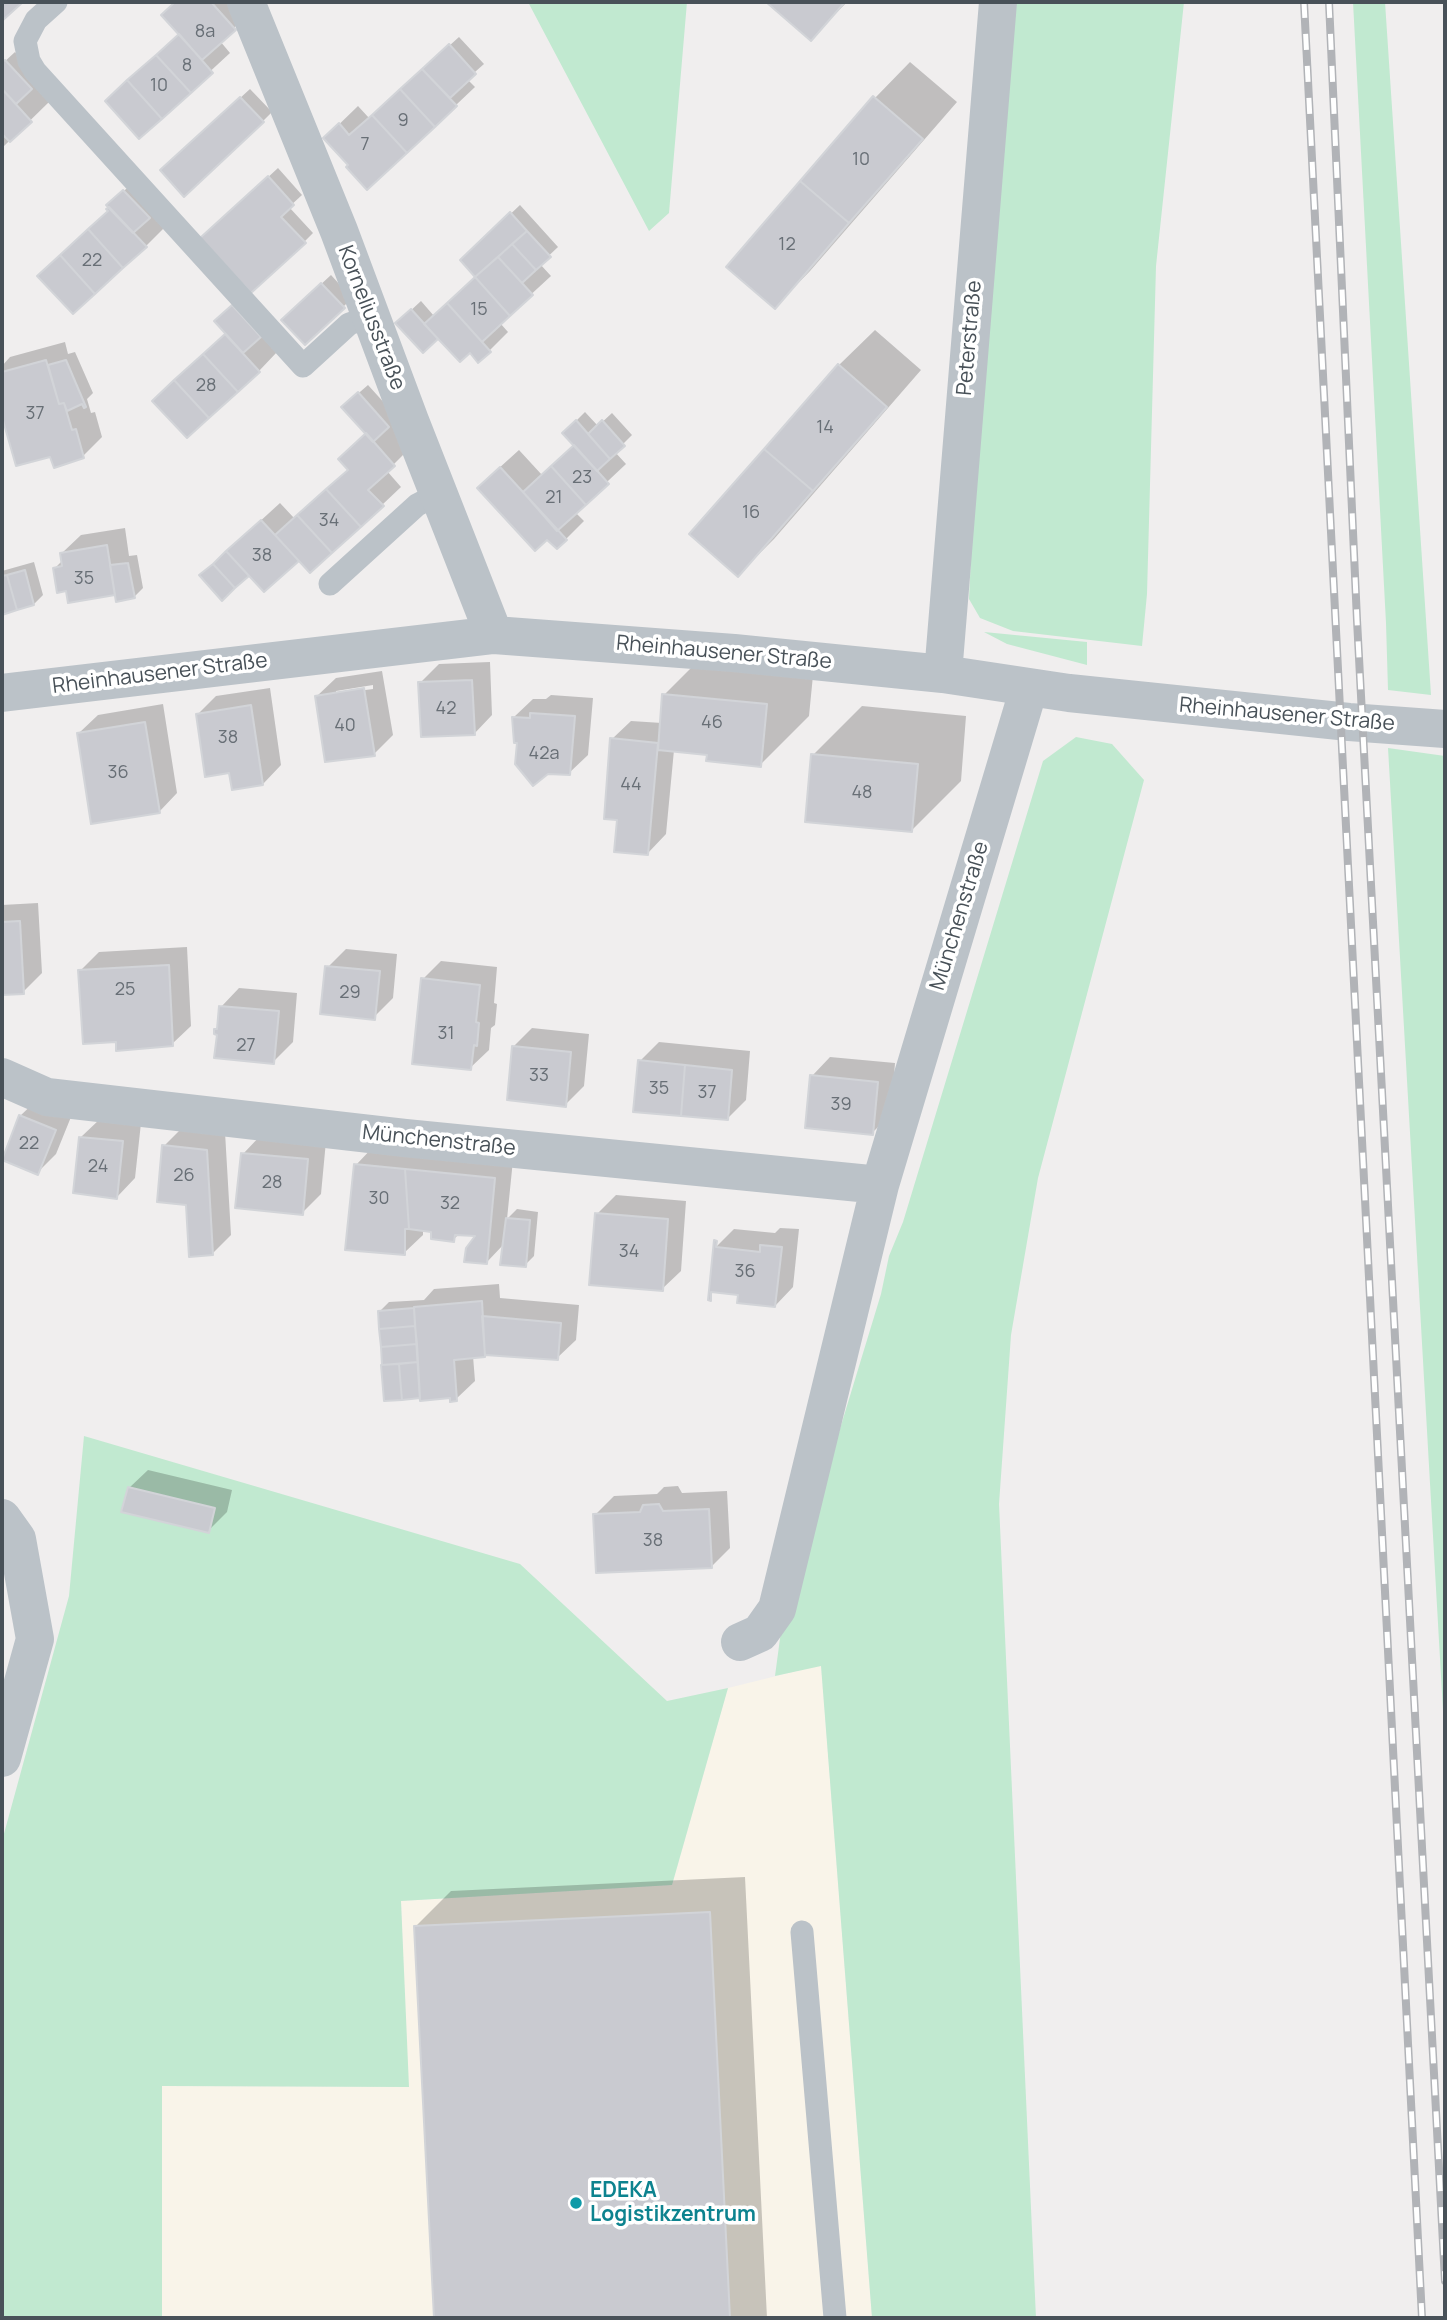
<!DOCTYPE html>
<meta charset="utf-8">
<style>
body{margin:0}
#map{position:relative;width:1447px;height:2320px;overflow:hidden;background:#f0eeee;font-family:Manrope,sans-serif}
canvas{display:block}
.frame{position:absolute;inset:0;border:4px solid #485158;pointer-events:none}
</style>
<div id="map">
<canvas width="1447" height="2320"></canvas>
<div class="frame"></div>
</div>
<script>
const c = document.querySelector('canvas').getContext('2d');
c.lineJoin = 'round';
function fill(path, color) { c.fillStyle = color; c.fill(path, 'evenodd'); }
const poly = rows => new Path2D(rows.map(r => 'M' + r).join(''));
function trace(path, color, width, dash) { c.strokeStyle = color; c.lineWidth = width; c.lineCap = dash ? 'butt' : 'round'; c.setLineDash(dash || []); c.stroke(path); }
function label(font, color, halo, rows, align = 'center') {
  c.font = font + ' Manrope,sans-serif'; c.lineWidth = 7; c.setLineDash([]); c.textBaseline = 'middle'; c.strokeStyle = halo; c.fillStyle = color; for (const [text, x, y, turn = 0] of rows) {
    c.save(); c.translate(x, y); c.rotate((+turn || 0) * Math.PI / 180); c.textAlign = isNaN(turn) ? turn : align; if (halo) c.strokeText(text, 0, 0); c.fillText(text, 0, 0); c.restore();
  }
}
fill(poly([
 [821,1665,872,2318,162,2318,162,2086,408,2087,401,1901,672,1885,728,1688]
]), '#f9f4e9');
fill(poly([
 [528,2,687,2,669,213,649,231],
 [1016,2,1184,2,1156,266,1147,594,1142,646,1013,631,980,618,969,599,976,450],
 [1353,2,1385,2,1431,695,1388,690,1386,623],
 [984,632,1087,642,1087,665,1007,644],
 [1076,737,1112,744,1144,780,1038,1178,1011,1335,999,1504,1036,2318,872,2318,821,1666,775,1676,783,1616,881,1294,889,1256,903,1222,1043,761],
 [1388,748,1445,756,1445,1746,1391,800],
 [84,1436,520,1564,667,1701,728,1688,672,1885,401,1901,409,2087,162,2086,162,2318,2,2318,2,1841,69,1596]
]), '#c1e9d0');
fill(poly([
 [176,2,246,2,253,10,220,41,230,53,139,137,180,33,163,15],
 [769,2,847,2,811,39],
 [459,37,484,64,467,79,475,87,456,105,351,165,325,138,358,106,369,118],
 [15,52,39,79,49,102,2,148,2,64],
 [910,62,957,102,810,271,775,307,875,98],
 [250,89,272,112,263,121,171,161],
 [278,168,302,195,289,207,313,233,304,242,212,229],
 [133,183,164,228,146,246,58,257,112,207,118,196],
 [520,205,558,247,540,264,551,276,500,323,508,332,489,351,470,351,438,336,423,351,407,314,421,301,434,316,477,276,462,260],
 [331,275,352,298,343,307,292,311],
 [242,297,277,352,259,371,173,382,227,333,225,312],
 [875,330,921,370,774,539,738,575,839,365],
 [65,342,68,354,75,352,93,393,87,399,91,413,95,412,102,437,83,456,52,454,17,464,2,411,2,366,10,357],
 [368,385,397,417,412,446,387,471,401,487,382,505,299,558,249,573,222,599,210,567,280,503,294,518,349,469,368,433,353,398],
 [585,412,598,426,612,413,632,435,615,452,626,464,575,512,584,521,566,539,498,469,519,450,542,475,575,445,564,433],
 [125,528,129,556,137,555,143,588,134,597,116,591,68,589,55,568,63,560,62,553,81,535],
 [34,562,43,595,34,604,2,613,2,571],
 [713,646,815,655,809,716,760,765,709,753,674,750,666,834,648,853,619,819,612,739,631,721,662,723,664,695],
 [490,662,492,715,474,734,420,683,439,664],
 [382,671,393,735,374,754,317,696,336,678],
 [373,685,373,689,336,694,336,691],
 [270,688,281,765,263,784,197,715,216,696],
 [551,695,593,698,588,755,569,773,547,772,519,742,514,717,533,699,546,699],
 [163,704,177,793,159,812,79,733,98,715],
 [862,706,966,716,961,781,912,830,813,755],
 [38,903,42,973,23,992,2,993,2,905],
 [187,947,191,1026,172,1044,118,1041,80,971,99,952],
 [346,949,397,954,393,998,374,1017,327,968],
 [441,961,497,967,494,1003,497,1004,495,1025,491,1028,489,1050,470,1068,423,979],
 [239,988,297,993,293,1042,274,1061,218,1034,216,1029,219,1026,221,1007],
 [532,1028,589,1034,584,1086,565,1105,513,1047],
 [659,1042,750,1051,746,1100,727,1119,640,1061],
 [830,1057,895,1063,891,1114,872,1133,812,1076],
 [39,1098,73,1112,56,1154,37,1173,20,1116],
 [100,1119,141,1123,135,1178,117,1197,81,1137],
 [182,1128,225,1132,231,1235,212,1254,164,1146],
 [261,1135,326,1141,321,1194,302,1213,243,1154],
 [374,1146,513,1160,507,1219,517,1209,538,1212,534,1256,525,1265,504,1244,486,1263,478,1235,460,1233,453,1240,433,1230,423,1229,423,1235,404,1253,356,1165],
 [616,1195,686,1201,681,1271,662,1289,597,1214],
 [780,1228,799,1229,793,1287,775,1306,740,1294,715,1248,734,1229,775,1233],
 [499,1284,500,1298,579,1305,576,1340,557,1358,502,1353,473,1356,475,1381,456,1399,451,1396,385,1399,380,1311,389,1302,424,1300,434,1289],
 [148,1470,232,1490,227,1512,208,1531,129,1488],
 [678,1486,682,1493,727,1491,730,1548,712,1566,595,1515,614,1496,657,1494,664,1487],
 [745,1877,767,2318,435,2318,416,1926,451,1891]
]), '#0003');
const building = poly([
 [2,2,23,2,2,21,2,2],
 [175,2,211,2,236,30,202,60,161,15,175,2],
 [766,2,845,2,811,41,766,2],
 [179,34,213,73,191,93,156,55,179,34],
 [449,44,476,74,450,98,422,69,449,44],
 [156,55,191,93,162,119,127,80,156,55],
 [5,60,32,89,16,104,2,89,2,62,5,60],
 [422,69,457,106,435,127,400,89,422,69],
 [127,80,162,119,139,139,105,101,127,80],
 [2,89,32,122,10,142,2,134,2,89],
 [400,89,435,127,407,153,372,115,400,89],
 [873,96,923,139,849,223,800,181,873,96],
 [240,97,264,122,184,197,160,170,240,97],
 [372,115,407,153,367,190,346,167,348,165,323,138,339,123,349,135,372,115],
 [268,176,294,205,281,217,306,243,251,293,200,238,268,176],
 [800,181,849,223,775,309,726,267,800,181],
 [123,190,150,218,133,233,106,205,123,190],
 [109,207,147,247,123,268,88,229,108,211,106,209,109,207],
 [510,212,527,231,475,277,460,260,510,212],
 [88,229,123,268,95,294,60,255,88,229],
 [527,231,551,257,536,270,512,244,527,231],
 [512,244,536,270,522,283,498,257,512,244],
 [60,255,95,294,73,314,37,276,60,255],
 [498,257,533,295,510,316,475,277,498,257],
 [475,277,510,316,482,342,447,303,475,277],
 [321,283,345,308,305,345,281,320,321,283],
 [447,303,491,352,478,363,470,353,460,362,424,324,447,303],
 [232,305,261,337,243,353,214,321,232,305],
 [411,309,438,339,423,353,395,323,411,309],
 [225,334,260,372,238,392,203,354,225,334],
 [203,354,238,392,209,418,174,380,203,354],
 [46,360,59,404,64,403,72,430,76,429,84,458,54,468,50,457,16,466,2,417,2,372,46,360],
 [66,360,86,407,84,408,82,404,67,411,64,403,59,404,48,365,66,360],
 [838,364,887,407,813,491,764,449,838,364],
 [174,380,209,418,187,438,152,401,174,380],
 [358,392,389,427,373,442,341,407,358,392],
 [576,420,610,459,597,471,562,433,576,420],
 [602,420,625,446,610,459,588,434,602,420],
 [366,433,395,466,368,490,384,506,361,527,326,489,348,470,338,459,366,433],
 [574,445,609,484,586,505,551,466,574,445],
 [764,449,813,491,738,577,689,534,764,449],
 [551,466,586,505,557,531,523,492,551,466],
 [500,467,567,540,557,549,547,540,535,551,477,488,500,467],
 [326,489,361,527,332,553,297,515,326,489],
 [297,515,332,553,310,573,275,535,297,515],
 [261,520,299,561,264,592,226,551,261,520],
 [107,545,115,595,68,603,66,591,57,593,53,568,62,566,60,553,107,545],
 [226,551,249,576,235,588,213,564,226,551],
 [128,563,135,598,116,602,110,565,128,563],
 [213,564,235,588,222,601,199,575,213,564],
 [25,570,34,605,17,610,7,575,25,570],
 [7,575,17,610,2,615,2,576,7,575],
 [472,680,475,735,421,737,418,682,472,680],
 [364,688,375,756,325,762,315,696,364,688],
 [662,694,767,704,761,767,706,761,707,755,658,750,662,694],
 [251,705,263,785,232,790,229,773,205,777,196,714,251,705],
 [530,713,575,716,570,775,548,774,533,786,515,764,517,743,514,743,512,717,530,718,530,713],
 [145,722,160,813,91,824,77,733,145,722],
 [610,738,658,743,648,855,614,852,617,820,604,819,610,738],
 [811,754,918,764,912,832,805,822,811,754],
 [20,921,24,994,2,995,2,922,20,921],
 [169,965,173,1046,116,1051,116,1042,83,1044,78,970,169,965],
 [325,966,380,971,375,1020,320,1014,325,966],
 [421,978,480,985,476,1022,479,1023,477,1046,474,1045,471,1070,412,1064,421,978],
 [219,1006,279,1011,274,1064,214,1058,217,1035,214,1034,214,1029,217,1029,219,1006],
 [512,1046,571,1052,566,1107,507,1100,512,1046],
 [638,1060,685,1065,681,1116,633,1112,638,1060],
 [685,1065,732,1070,728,1120,681,1116,685,1065],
 [810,1075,878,1082,873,1135,805,1128,810,1075],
 [19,1115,56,1130,38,1175,2,1160,19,1115],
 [79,1137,123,1141,117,1199,73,1193,79,1137],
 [162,1145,207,1150,213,1255,189,1257,186,1205,157,1202,162,1145],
 [241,1153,308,1159,303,1215,235,1208,241,1153],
 [354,1164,405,1169,409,1229,405,1229,405,1255,345,1250,354,1164],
 [405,1169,495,1178,487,1264,464,1262,466,1248,475,1236,455,1235,454,1242,431,1239,431,1232,409,1229,405,1169],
 [595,1213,668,1219,663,1291,589,1285,595,1213],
 [506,1218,530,1220,526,1267,500,1265,506,1218],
 [714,1240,717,1241,716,1247,760,1252,760,1245,782,1247,775,1307,737,1303,738,1295,711,1292,711,1301,708,1300,714,1240],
 [482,1301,485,1357,454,1360,457,1401,450,1402,450,1398,420,1401,414,1307,482,1301],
 [414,1308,415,1326,379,1329,378,1311,414,1308],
 [482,1316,561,1323,558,1360,485,1355,482,1316],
 [415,1326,417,1344,381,1347,379,1329,415,1326],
 [417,1344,418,1362,382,1365,381,1347,417,1344],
 [418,1362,420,1398,402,1400,399,1364,418,1362],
 [399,1364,402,1400,384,1401,381,1365,399,1364],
 [128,1487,215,1508,209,1533,121,1512,128,1487],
 [659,1504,663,1511,709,1509,712,1568,596,1573,593,1514,640,1512,643,1505,659,1504],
 [710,1912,730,2318,434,2318,414,1926,710,1912]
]);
fill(building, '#c9cad0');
trace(building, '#d2d4d8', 2);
trace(poly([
 [56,2,36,20,25,41,29,61,35,71,303,366,349,324,372,316],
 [330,584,417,505,438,494],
 [802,1932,835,2318]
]), '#bbc2c8', 23);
trace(poly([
 [246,2,339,231,410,421,494,635],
 [943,674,998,2],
 [2,693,494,635,734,653,943,674,1069,693,1349,722,1445,729],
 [2,1077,47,1097,405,1138,880,1185],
 [2,1518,17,1539,35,1639,2,1758],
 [740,1642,760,1633,777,1609,880,1185,1029,688]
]), '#bbc2c8', 38);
const rail = poly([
 [1304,2,1422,2318],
 [1329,2,1357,620,1445,2281]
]);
trace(rail, '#b1b3b7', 8);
trace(rail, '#fff', 5, [16]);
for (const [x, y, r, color] of [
 [576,2203,7,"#0f9aa8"]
]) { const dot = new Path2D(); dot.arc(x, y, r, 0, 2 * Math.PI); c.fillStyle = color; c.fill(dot); trace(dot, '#fff', 2.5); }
label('18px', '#686f76', null, [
 ["8a",205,32],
 ["8",187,66],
 ["10",159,86],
 ["9",403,121],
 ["7",365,145],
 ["10",861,160],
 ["12",787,245],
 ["22",92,261],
 ["15",479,310],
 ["28",206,386],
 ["37",35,414],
 ["14",825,428],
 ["23",582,478],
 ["21",554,498],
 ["16",751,513],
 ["34",329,521],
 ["38",262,556],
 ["35",84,579],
 ["42",446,709],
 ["46",712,723],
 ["40",345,726],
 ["38",228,738],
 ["42a",544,754],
 ["36",118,773],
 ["44",631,785],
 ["48",862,793],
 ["25",125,990],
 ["29",350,993],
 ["31",446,1034],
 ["27",246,1046],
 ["33",539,1076],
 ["35",659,1089],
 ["37",707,1093],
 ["39",841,1105],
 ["22",29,1144],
 ["24",98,1167],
 ["26",184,1176],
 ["28",272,1183],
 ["30",379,1199],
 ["32",450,1204],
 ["34",629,1252],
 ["36",745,1272],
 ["38",653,1541]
]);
label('21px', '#485158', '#fff', [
 ["Korneliusstraße",371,318,69],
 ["Peterstraße",970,338,-85],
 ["Rheinhausener Straße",724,653,5],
 ["Rheinhausener Straße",160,674,-7],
 ["Rheinhausener Straße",1287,715,5],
 ["Münchenstraße",960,916,-73],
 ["Münchenstraße",439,1141,6]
]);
label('bold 21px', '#0d838f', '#fff', [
 ["EDEKA",590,2191],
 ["Logistikzentrum",590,2215]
], 'left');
</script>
